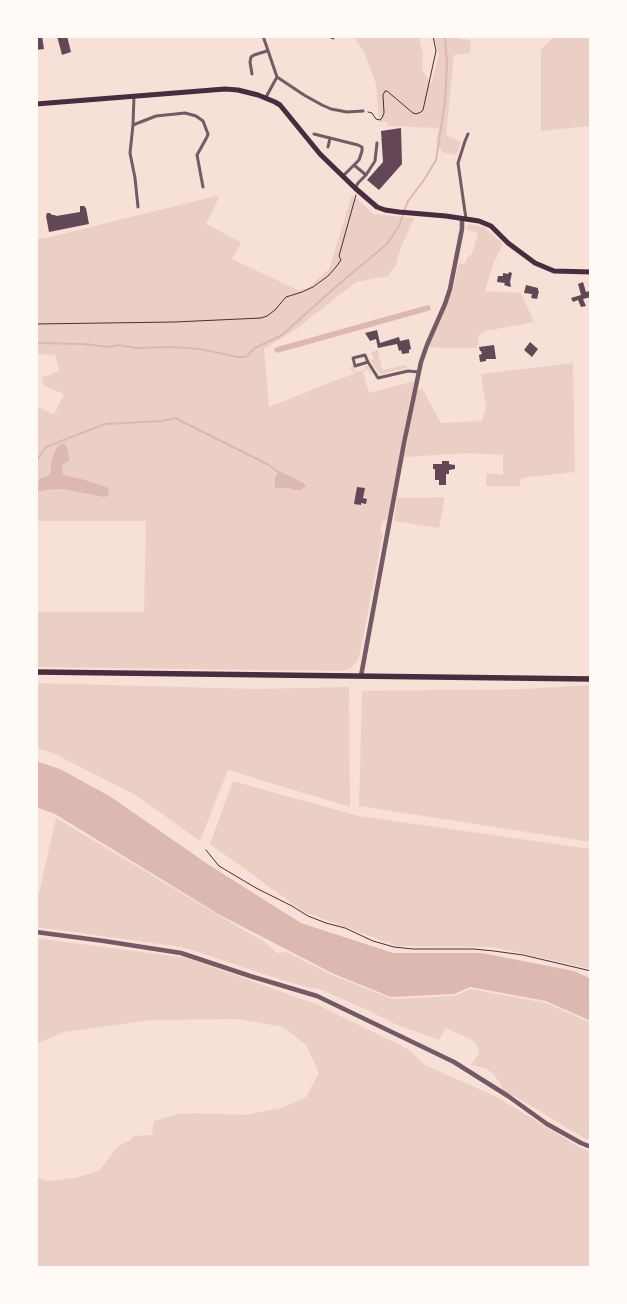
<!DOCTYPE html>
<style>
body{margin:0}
#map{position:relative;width:627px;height:1304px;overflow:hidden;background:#f7e1d7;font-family:Overpass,sans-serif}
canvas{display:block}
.frame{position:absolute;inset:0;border:38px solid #fffaf5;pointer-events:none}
</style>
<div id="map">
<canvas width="627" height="1304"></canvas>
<div class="frame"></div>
</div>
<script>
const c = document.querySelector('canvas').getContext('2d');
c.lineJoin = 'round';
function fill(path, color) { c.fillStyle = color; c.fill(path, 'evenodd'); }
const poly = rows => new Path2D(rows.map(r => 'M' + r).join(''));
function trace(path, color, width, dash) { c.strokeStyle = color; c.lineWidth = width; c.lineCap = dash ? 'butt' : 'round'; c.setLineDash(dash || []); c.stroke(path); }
fill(poly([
 [353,36,419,36,423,55,422,69,431,84,439,54,433,36,459,36,459,39,471,40,470,53,454,55,446,135,461,142,456,155,442,152,436,142,439,128,386,126,388,122,379,122,376,84,365,54],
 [555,36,591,36,591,126,541,131,541,49],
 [220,195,206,224,241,242,232,259,298,290,308,288,329,269,352,195,374,214,414,218,400,250,396,265,388,276,356,282,295,330,264,349,269,407,336,380,354,374,350,367,353,366,355,372,366,369,365,365,370,369,371,374,370,375,368,369,363,372,369,393,414,381,387,520,383,521,381,525,380,531,383,533,360,653,357,661,352,667,346,670,339,671,36,667,36,612,144,612,146,521,36,521,36,406,54,414,64,394,44,386,41,377,50,375,59,370,55,355,36,354,36,239,46,238],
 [58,446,63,475,78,478,104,497,62,489,46,491,39,479,48,476,51,471,51,463,54,453],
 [468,224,484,227,503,244,494,262,485,291,521,293,534,322,486,331,479,335,477,348,444,348,429,347,452,292,459,263,464,264,468,257,472,254,478,233,467,230],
 [378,350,382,370,406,365,407,368,382,374,379,373,370,360,374,359,371,352],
 [573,363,575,472,521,478,519,486,486,486,486,473,503,475,503,455,470,453,404,457,417,390,421,389,422,388,441,423,482,421,486,407,481,374],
 [445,497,439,528,394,521,397,498],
 [36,683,256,689,349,687,350,807,228,770,200,841,137,796,53,753,36,748],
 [590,685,591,842,359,806,362,691,523,689],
 [233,781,358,816,591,849,591,969,493,947,397,946,304,912,210,844],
 [56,818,245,931,265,942,277,953,286,952,332,975,392,999,455,996,470,989,546,1003,591,1023,591,1140,584,1138,513,1095,512,1096,501,1089,502,1087,500,1083,494,1075,487,1069,471,1065,479,1053,478,1047,472,1040,446,1028,439,1040,397,1025,363,1008,322,990,302,986,266,975,198,952,181,947,36,927,36,896,39,893],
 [36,938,187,958,316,1004,408,1049,425,1065,497,1097,579,1147,591,1152,591,1268,36,1268,36,1176,46,1181,59,1180,74,1178,99,1171,115,1150,124,1142,130,1141,133,1136,152,1135,154,1121,177,1114,197,1113,244,1115,282,1108,306,1097,319,1073,306,1045,283,1027,237,1019,152,1020,64,1032,36,1044]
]), '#ebcfc5');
fill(poly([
 [64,443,68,450,69,461,62,465,63,475,78,478,107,487,109,491,108,496,104,497,62,489,38,491,39,479,48,476,51,471,51,463,54,453,58,446],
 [279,471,305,484,306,486,301,490,292,490,290,488,275,488,275,477],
 [36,761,60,769,111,797,209,865,301,923,393,953,482,953,574,971,591,979,591,1021,546,1001,470,987,454,994,391,997,334,974,220,915,55,814,36,807]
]), '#dcb8b0');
trace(poly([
 [36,343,84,344,109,347,118,345,137,348,171,347,200,349,238,357,246,357,255,348,282,335,339,284,387,244,399,226,408,201,424,180,436,160,445,102,447,64,445,36],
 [36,461,46,447,105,424,162,421,175,418,269,465,278,472]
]), '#dcb8b0', 2);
trace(poly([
 [277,350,428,308]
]), '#dcb8b0', 5.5);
fill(poly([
 [36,36,42,36,44,49,36,50],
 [57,36,67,36,71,52,62,55],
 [401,128,402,164,379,190,367,180,383,162,381,131],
 [80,206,84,206,86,208,89,224,49,232,46,216,47,213,50,213,52,215,55,215,56,216,80,212],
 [509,272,512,273,510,282,511,286,510,287,504,285,505,283,497,282,498,276,503,276,503,273,508,274],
 [583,282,586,292,590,291,591,297,583,299,586,306,581,307,578,300,573,302,571,298,581,295,578,284],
 [526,285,538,288,538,291,539,291,537,299,531,298,532,294,524,293],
 [377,330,380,343,399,337,400,341,409,339,411,349,409,350,409,353,402,354,401,350,399,351,397,344,378,348,376,339,370,341,365,333],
 [530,342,538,349,532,357,524,350],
 [494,345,496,359,486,359,486,361,480,362,479,355,482,354,481,351,480,351,479,347],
 [442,461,449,461,449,464,455,465,455,469,449,470,449,474,446,474,446,485,439,485,439,480,435,480,435,469,433,469,433,464,442,464],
 [357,487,365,488,363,498,367,499,366,504,361,503,361,505,354,504]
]), '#644757');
trace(poly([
 [368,112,372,113,376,119,380,120,382,118,384,113,383,95,385,91,387,91,413,113,416,114,421,112,423,110,436,51,433,36],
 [36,324,175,322,261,318,267,316,275,310,286,297,302,292,313,287,328,276,336,267,341,260,339,256,356,195],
 [206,850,219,866,256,888,292,906,308,916,326,923,345,928,373,941,394,947,413,949,474,949,494,951,523,955,591,971]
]), '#4a2c40', 1);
trace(poly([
 [263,36,277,77,266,97],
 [329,36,333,38],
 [252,74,250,62,251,57,254,55,267,51],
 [277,77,304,95,322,105,331,109,347,112,363,111],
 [133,124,134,96],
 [314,134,358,145,362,147,362,151,359,160,343,176],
 [328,147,330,138],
 [354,165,366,175],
 [355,188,358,183,366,175,375,161,377,143],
 [138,207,135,178,130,153,133,125,156,116,185,113,196,116,203,121,208,134,207,137,197,155,203,187],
 [466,219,458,163,465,141,468,134],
 [368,362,355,366,353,358,365,355,368,362,378,378,408,371,419,372]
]), '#755966', 3);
trace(poly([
 [361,676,404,443,421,362,427,345,445,304,450,289,462,229,462,219],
 [36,932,104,941,181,953,250,976,317,996,454,1062,508,1096,547,1124,581,1143,591,1147]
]), '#755966', 4.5);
trace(poly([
 [36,104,225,89,238,90,258,95,275,102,280,105,320,154,355,188,377,207,385,210,399,212,446,216,479,221,491,226,508,243,535,263,554,271,591,272]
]), '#4a2c40', 5);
trace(poly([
 [36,672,591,679]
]), '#4a2c40', 5.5);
</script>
